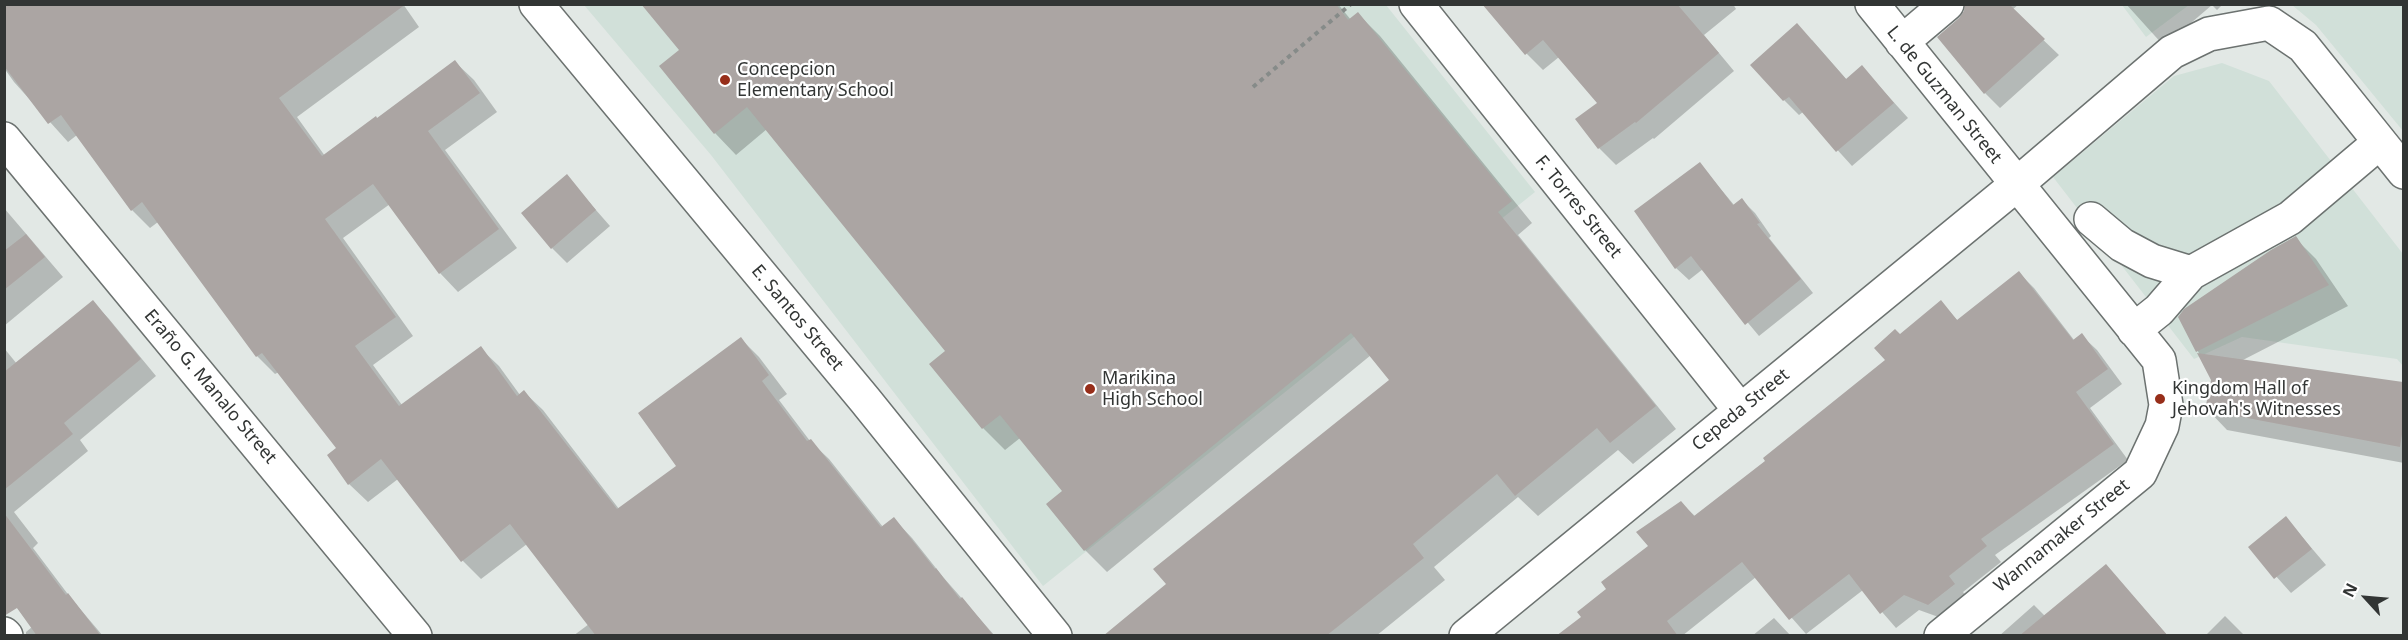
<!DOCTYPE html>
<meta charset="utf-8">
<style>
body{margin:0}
#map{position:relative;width:2408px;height:640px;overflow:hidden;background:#e2e8e5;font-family:"Noto Sans",sans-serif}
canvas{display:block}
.frame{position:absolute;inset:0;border:6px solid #323534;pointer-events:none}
.north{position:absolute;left:2336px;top:568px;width:60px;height:60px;-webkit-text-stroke:4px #fff;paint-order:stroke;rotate:296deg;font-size:16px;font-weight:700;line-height:24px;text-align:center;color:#323534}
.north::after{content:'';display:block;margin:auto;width:21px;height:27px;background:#323534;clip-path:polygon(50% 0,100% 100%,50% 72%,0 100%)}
</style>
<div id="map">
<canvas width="2408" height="640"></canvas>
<div class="frame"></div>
<div class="north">N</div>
</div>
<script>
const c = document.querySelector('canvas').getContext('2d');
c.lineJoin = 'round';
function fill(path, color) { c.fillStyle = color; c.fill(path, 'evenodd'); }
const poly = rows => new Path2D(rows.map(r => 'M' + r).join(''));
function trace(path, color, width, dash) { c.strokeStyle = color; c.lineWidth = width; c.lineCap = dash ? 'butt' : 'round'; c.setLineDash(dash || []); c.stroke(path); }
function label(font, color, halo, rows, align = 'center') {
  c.font = font + ' "Noto Sans",sans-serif'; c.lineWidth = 4.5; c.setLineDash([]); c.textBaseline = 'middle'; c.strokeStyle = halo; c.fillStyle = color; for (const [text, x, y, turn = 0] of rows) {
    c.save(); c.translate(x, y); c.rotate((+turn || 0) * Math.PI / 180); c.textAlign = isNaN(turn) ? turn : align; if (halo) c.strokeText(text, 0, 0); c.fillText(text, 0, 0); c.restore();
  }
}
fill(poly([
 [584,5,1386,5,1535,192,1043,586,711,155],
 [2122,5,2189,5,2146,37],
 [2292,5,2403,5,2403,131,2316,25],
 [2222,63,2269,81,2403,254,2403,366,2397,359,2242,337,2194,359,2053,177,2174,76]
]), '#d1e0d9');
fill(poly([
 [4,4,403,4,419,27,297,117,325,156,377,120,455,62,474,80,497,112,445,150,517,248,458,292,440,273,390,204,343,238,413,336,373,365,402,405,480,348,499,366,520,395,524,392,543,410,619,509,678,466,741,339,759,357,787,394,779,400,810,441,829,459,883,527,894,519,912,538,943,577,995,636,573,636,589,624,527,544,481,579,463,561,398,479,368,502,349,484,338,449,279,372,275,374,257,356,158,222,150,228,132,210,77,135,68,142,14,82,4,68],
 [737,4,1338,4,1351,20,1358,14,1380,36,1532,223,1518,235,1676,429,1633,464,1618,450,1538,516,1518,497,1434,567,1445,580,1376,636,1105,636,1168,585,1392,381,1371,355,1107,572,1085,550,1048,504,1064,492,1020,438,1005,450,983,428,931,364,947,351,767,129,736,155,715,133],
 [1494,4,1733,4,1736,9,1704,35,1734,71,1654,139,1653,138,1616,165,1599,148,1600,103,1559,57,1543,70,1527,54],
 [1967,4,2019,4,2012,10,2059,55,2000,108,1985,93,1960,19,1966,11],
 [2126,4,2223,4,2217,10,2212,5,2164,46],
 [1812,40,1847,80,1862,67,1908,118,1852,166,1803,112,1799,115,1784,100],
 [1700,164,1734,205,1742,200,1755,213,1771,236,1769,238,1813,293,1759,336,1703,269,1689,280,1676,268],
 [567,177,610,226,567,263,552,248],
 [4,208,63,277,4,326],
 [2295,238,2316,259,2348,306,2241,361,2404,384,2404,463,2227,430,2207,409,2213,380,2180,317],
 [2019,273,2034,288,2074,340,2081,335,2097,350,2122,384,2090,408,2128,460,1995,555,2001,562,1963,592,1969,600,1944,619,1919,610,1896,628,1863,590,1806,634,1756,577,1682,636,1560,636,1583,617,1650,547,1681,503,1696,517,1767,461,1887,360,1900,335,1941,302,1958,321],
 [93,302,109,319,156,376,80,440,88,451,14,512,38,543,33,548,70,597,103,636,26,636,26,632,32,627,4,591,4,348,17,364],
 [2286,518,2326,565,2291,593,2250,547],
 [2106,566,2168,636,1999,636,2034,605,2045,616],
 [2225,616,2245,636,2205,636],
 [1774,618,1791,636,1752,636]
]), '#0003');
fill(poly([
 [4,4,406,4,279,98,322,156,376,116,377,118,455,60,480,93,428,131,499,229,439,274,373,184,325,219,396,317,355,346,399,406,481,346,517,396,524,390,617,509,676,466,638,413,741,337,769,375,762,381,807,441,811,439,881,527,894,517,935,569,936,568,960,599,962,597,994,636,596,636,510,524,461,562,381,459,348,485,327,455,336,448,262,353,256,357,142,202,131,211,61,115,48,124,4,66],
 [641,4,1336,4,1348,20,1358,12,1512,201,1498,212,1656,406,1610,443,1597,428,1515,496,1497,474,1413,544,1424,558,1326,636,1103,636,1166,584,1153,569,1389,380,1351,333,1084,551,1046,504,1062,491,1000,415,982,429,929,364,945,351,747,107,714,134,659,66,679,50],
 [1482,4,1677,4,1719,53,1636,123,1635,122,1598,149,1575,119,1597,103,1543,40,1525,55],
 [1965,4,2009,4,2045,39,1984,94,1937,37,1959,18,1964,11],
 [1797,23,1846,79,1862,65,1894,103,1836,152,1789,97,1783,101,1750,65],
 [1700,162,1733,205,1742,198,1760,223,1757,224,1801,279,1745,325,1691,256,1675,269,1634,211],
 [567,174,596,210,551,249,521,213],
 [26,234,45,257,4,290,4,251],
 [2296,236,2329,285,2196,352,2178,317,2184,309,2271,250],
 [2019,271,2073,340,2082,333,2108,369,2076,392,2114,444,1981,539,1987,546,1949,576,1955,584,1928,605,1904,595,1880,614,1849,574,1789,620,1742,562,1667,621,1678,636,1556,636,1581,617,1577,612,1606,589,1601,582,1648,546,1636,532,1681,501,1694,516,1765,461,1763,458,1885,360,1874,348,1895,329,1900,334,1941,300,1957,320],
 [93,300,141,359,64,423,73,434,4,490,4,372],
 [2197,353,2403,382,2403,428,2400,447,2205,410,2211,380],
 [4,513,66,595,68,593,101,636,37,636,17,608,4,616],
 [2286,516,2312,549,2274,579,2248,547],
 [2106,564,2168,636,2019,636]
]), '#aba5a3');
const minor = poly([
 [536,4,865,400,1055,636],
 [1416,4,1740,410],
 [1872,4,2159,360,2166,405,2162,426,2140,473,1941,636],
 [1902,42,1947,4],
 [4,139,415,636],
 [2091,219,2122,245,2152,261,2191,273,2290,218,2380,142],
 [2134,330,2159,310,2191,273],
 [4,634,6,636],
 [1466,636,2016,185,2172,52,2209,34,2269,23,2303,46,2404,172]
]);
trace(minor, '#6c7270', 36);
trace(poly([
 [1253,87,1351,4]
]), '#868b89', 4, [4.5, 4.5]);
trace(minor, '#fff', 33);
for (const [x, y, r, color] of [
 [725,80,6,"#972e1a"],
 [1090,389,6,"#972e1a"],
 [2160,399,6,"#972e1a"]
]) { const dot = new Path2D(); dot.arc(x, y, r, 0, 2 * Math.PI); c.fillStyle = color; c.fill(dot); trace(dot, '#fff', 2); }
label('18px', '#323534', '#fff', [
 ["Concepcion",737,70],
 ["Elementary School",737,91],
 ["Marikina",1102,379],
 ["High School",1102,400],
 ["Kingdom Hall of",2172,389],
 ["Jehovah's Witnesses",2172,410]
], 'left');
label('18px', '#323534', '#fff', [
 ["L. de Guzman Street",1944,95,51],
 ["F. Torres Street",1578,207,51],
 ["E. Santos Street",797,318,50],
 ["Eraño G. Manalo Street",210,387,50],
 ["Cepeda Street",1741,410,-39],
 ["Wannamaker Street",2062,536,-39]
]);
</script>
